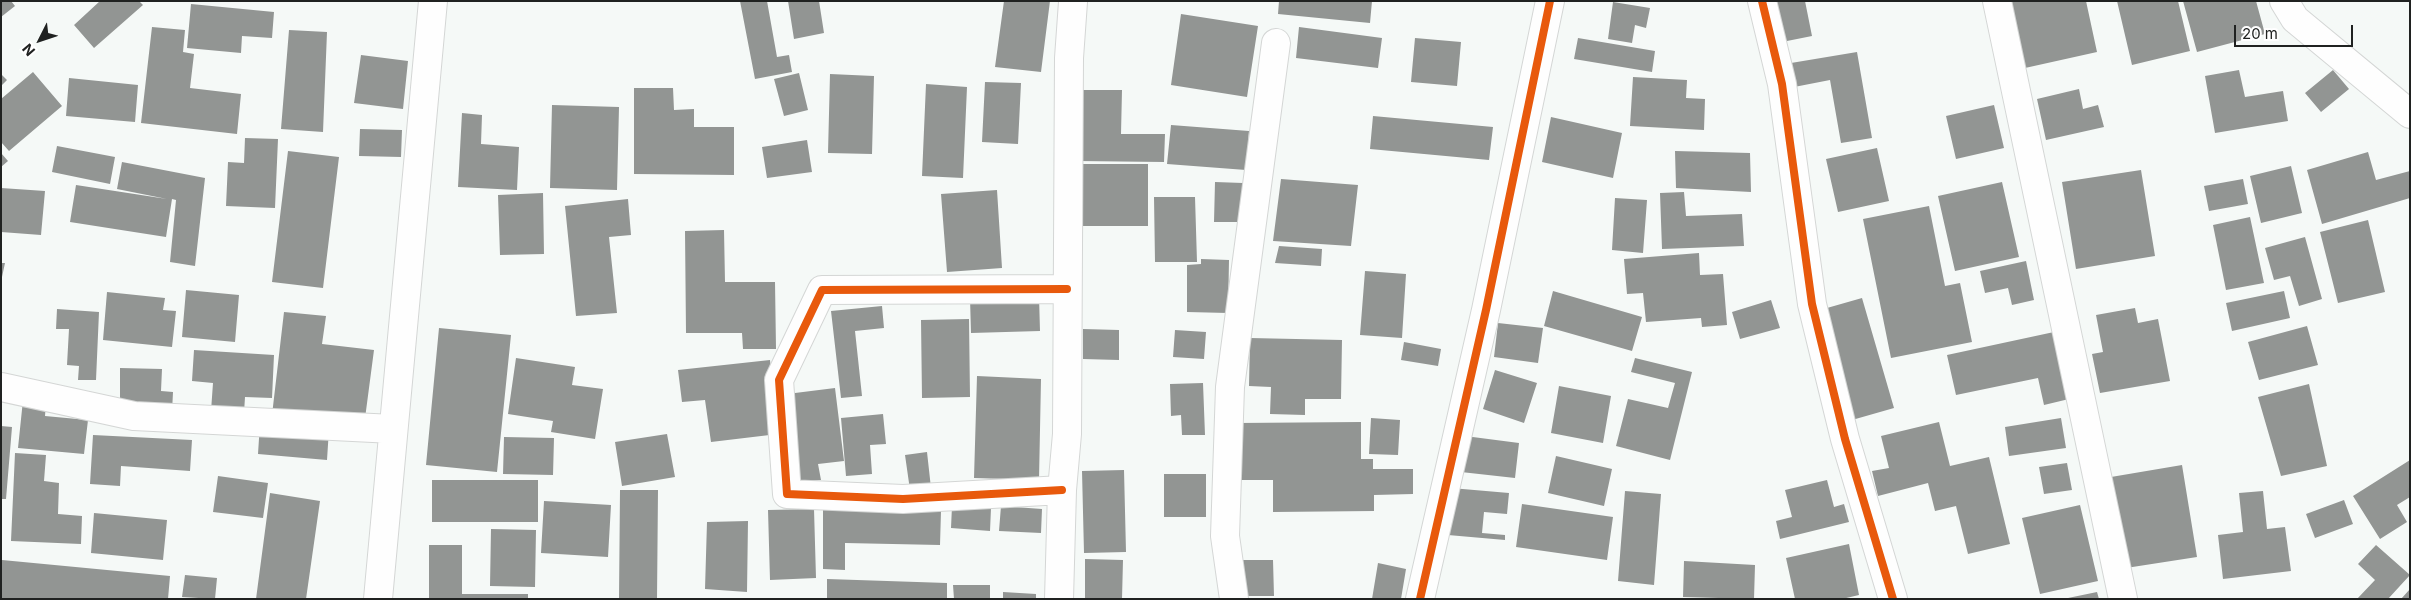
<!DOCTYPE html>
<style>
body{margin:0}
#map{position:relative;width:2411px;height:600px;overflow:hidden;background:#f5f9f7;font-family:Inter,sans-serif}
canvas{display:block}
.frame{position:absolute;inset:0;border:2px solid #202221;pointer-events:none}
.north{position:absolute;left:15px;top:15px;width:50px;height:50px;-webkit-text-stroke:4px #fff;paint-order:stroke;rotate:229deg;font-size:14px;font-weight:700;line-height:20px;text-align:center;color:#202221}
.north::after{content:'';display:block;margin:auto;width:18px;height:22px;background:#202221;clip-path:polygon(50% 0,100% 100%,50% 72%,0 100%)}
.scale{position:absolute;left:2234px;top:25px;width:119px;height:22px;box-sizing:border-box;border:2px solid #202221;border-top:0;padding-left:6px;font-size:15px;line-height:18px;white-space:nowrap;color:#202221;-webkit-text-stroke:4px #fff;paint-order:stroke}
</style>
<div id="map">
<canvas width="2411" height="600"></canvas>
<div class="frame"></div>
<div class="north">N</div>
<div class="scale">20 m</div>
</div>
<script>
const c = document.querySelector('canvas').getContext('2d');
c.lineJoin = 'round';
function fill(path, color) { c.fillStyle = color; c.fill(path, 'evenodd'); }
const poly = rows => new Path2D(rows.map(r => 'M' + r).join(''));
function trace(path, color, width, dash) { c.strokeStyle = color; c.lineWidth = width; c.lineCap = dash ? 'butt' : 'round'; c.setLineDash(dash || []); c.stroke(path); }
fill(poly([
 [1,1,11,1,15,6,1,17],
 [100,1,139,1,143,5,94,48,74,25],
 [740,1,767,1,777,57,789,55,792,72,755,79],
 [788,1,819,1,824,33,794,39],
 [1004,1,1050,1,1041,72,995,67],
 [1279,1,1372,1,1370,23,1278,14],
 [1768,1,1805,1,1812,36,1777,43],
 [2011,1,2086,1,2097,52,2025,68],
 [2117,1,2178,1,2190,51,2132,65],
 [2183,1,2256,1,2265,34,2197,52],
 [1613,2,1650,8,1646,28,1635,25,1632,43,1608,39],
 [191,4,274,12,272,38,242,36,241,53,187,48],
 [1181,14,1258,26,1247,97,1171,85],
 [152,27,185,30,183,52,194,54,190,88,241,94,237,134,141,123],
 [1299,27,1382,38,1378,68,1296,58],
 [289,30,327,32,323,132,281,129],
 [1415,38,1461,42,1457,86,1411,82],
 [1578,38,1655,51,1652,72,1574,59],
 [1857,52,1872,138,1841,143,1830,80,1789,88,1785,64],
 [361,55,408,61,403,109,354,103],
 [2239,70,2245,97,2283,91,2288,121,2215,133,2205,76],
 [2333,70,2349,89,2321,112,2305,93],
 [33,72,62,106,9,151,1,142,1,99],
 [799,73,808,110,784,116,774,79],
 [1,74,7,80,1,86],
 [830,74,874,76,872,154,828,153],
 [1633,77,1687,80,1686,98,1705,99,1704,130,1630,126],
 [69,78,138,85,135,122,66,116],
 [985,82,1021,83,1018,144,982,142],
 [926,84,967,87,963,178,922,176],
 [634,88,673,88,674,110,694,109,694,127,734,127,734,175,634,174],
 [2079,89,2083,109,2098,105,2104,127,2046,140,2037,99],
 [1077,90,1122,90,1121,134,1165,134,1164,162,1077,161],
 [552,105,619,107,617,190,550,188],
 [1994,105,2004,148,1956,159,1946,116],
 [462,113,482,115,481,144,519,147,517,190,458,187],
 [1373,116,1493,127,1489,160,1370,149],
 [1551,117,1622,133,1613,178,1542,162],
 [1171,125,1249,131,1246,170,1167,164],
 [360,129,402,130,401,157,359,156],
 [245,138,278,139,275,208,226,206,228,162,244,163],
 [807,140,812,172,767,178,762,147],
 [57,146,115,157,110,184,52,172],
 [1877,148,1889,201,1838,212,1826,159],
 [288,151,339,157,323,288,272,282],
 [1675,151,1750,153,1751,192,1676,188],
 [2368,152,2376,180,2410,171,2410,198,2322,224,2307,170],
 [1,153,8,161,1,167],
 [122,162,205,178,195,266,170,262,176,200,172,199,166,237,70,222,76,185,167,199,117,189],
 [1081,164,1148,164,1148,226,1083,226],
 [2291,166,2302,213,2261,223,2250,176],
 [2141,170,2155,256,2076,269,2062,182],
 [1281,179,1358,185,1351,246,1273,241],
 [2243,179,2248,204,2209,211,2204,186],
 [1215,182,1243,183,1243,222,1214,222],
 [2002,182,2019,257,1955,271,1938,196],
 [1,188,45,191,41,235,1,232],
 [997,190,1002,268,947,272,941,194],
 [1684,192,1686,216,1742,214,1744,246,1662,249,1660,193],
 [543,193,544,254,500,255,498,195],
 [1154,197,1195,197,1197,262,1155,262],
 [1615,198,1647,200,1643,253,1612,250],
 [628,199,631,235,609,237,617,313,576,316,565,206],
 [1929,206,1945,286,1960,283,1972,342,1891,358,1863,219],
 [2250,217,2264,283,2226,290,2213,225],
 [2368,220,2385,292,2338,303,2320,232],
 [724,230,725,282,775,282,776,349,743,349,742,333,686,333,685,231],
 [2305,237,2322,299,2299,306,2290,276,2274,280,2265,248],
 [1279,246,1322,249,1321,266,1275,263],
 [1699,253,1700,275,1723,274,1727,325,1702,327,1701,318,1646,322,1643,293,1627,294,1624,259],
 [1201,259,1229,260,1228,313,1187,312,1187,265,1201,264],
 [2026,261,2034,300,2012,305,2008,288,1985,293,1980,271],
 [1,263,5,263,2,277,1,277],
 [1365,271,1406,274,1402,338,1360,335],
 [186,290,239,295,235,342,182,337],
 [1553,291,1642,317,1632,351,1544,326],
 [2284,291,2290,318,2232,331,2226,303],
 [107,292,165,298,163,310,176,311,172,347,103,340],
 [1039,296,1040,331,971,333,970,298],
 [1862,298,1894,408,1852,420,1820,310],
 [1771,300,1780,328,1740,339,1732,312],
 [882,306,884,328,855,331,862,396,841,398,831,311],
 [2135,308,2138,323,2158,319,2170,381,2100,393,2092,354,2103,352,2096,315],
 [57,309,99,312,96,380,78,380,79,366,67,365,69,329,56,329],
 [284,312,326,316,322,344,374,350,364,426,272,415],
 [969,319,970,397,922,398,921,320],
 [1498,323,1543,328,1538,363,1494,357],
 [2307,326,2318,365,2259,380,2248,342],
 [439,328,511,335,497,472,426,465],
 [1083,329,1119,330,1119,360,1083,359],
 [1175,330,1206,332,1204,359,1173,357],
 [2054,332,2069,399,2044,405,2038,378,1956,395,1947,355],
 [1250,338,1342,340,1341,399,1305,399,1305,415,1270,414,1271,387,1249,386],
 [1404,342,1441,349,1438,366,1401,360],
 [194,350,274,355,272,398,245,397,244,413,211,411,213,383,192,381],
 [516,358,575,367,572,385,603,389,595,439,551,432,553,421,508,414],
 [1635,358,1692,372,1670,460,1616,446,1628,399,1668,408,1675,383,1631,372],
 [770,360,778,434,711,442,705,400,682,402,678,370],
 [120,368,162,369,161,391,173,392,172,412,120,410],
 [1495,370,1537,383,1524,423,1483,409],
 [977,376,1041,379,1039,480,974,478],
 [1203,383,1205,435,1182,435,1181,415,1171,416,1170,384],
 [2309,384,2327,466,2281,476,2258,397],
 [1559,386,1611,396,1603,443,1551,433],
 [835,388,844,461,818,464,821,480,797,482,787,394],
 [23,400,46,403,45,416,88,420,84,454,18,448],
 [883,414,886,444,870,445,872,474,846,476,841,418],
 [1371,418,1400,420,1398,455,1369,454],
 [2061,418,2066,448,2009,456,2005,427],
 [1361,422,1361,459,1373,459,1373,469,1413,469,1413,494,1374,495,1374,511,1273,512,1273,480,1237,480,1237,423],
 [1939,422,1950,466,1989,457,2010,544,1968,554,1956,506,1935,511,1928,483,1878,496,1872,471,1889,468,1881,436],
 [260,423,329,429,327,460,258,454],
 [1,426,12,427,6,499,1,499],
 [667,434,675,477,622,486,615,442],
 [93,435,192,440,190,471,121,466,120,486,90,484],
 [1465,436,1519,443,1515,478,1461,472],
 [504,437,554,438,553,475,503,474],
 [927,452,931,488,910,490,905,455],
 [15,453,46,455,44,481,59,483,58,514,82,516,81,544,11,541],
 [1556,456,1612,469,1604,506,1548,493],
 [2410,460,2410,497,2397,505,2407,522,2380,539,2353,496],
 [2067,463,2072,490,2044,494,2039,467],
 [2182,465,2197,557,2126,568,2111,477],
 [1124,470,1126,552,1084,553,1082,471],
 [1164,474,1206,474,1206,517,1164,517],
 [218,476,268,483,263,518,213,512],
 [432,480,538,480,538,522,432,522],
 [1827,480,1834,507,1844,504,1849,522,1780,539,1776,521,1792,517,1785,490],
 [1451,488,1509,493,1507,514,1484,512,1482,533,1505,535,1505,540,1448,535],
 [620,490,658,490,657,599,619,599],
 [1625,491,1661,494,1654,585,1618,581],
 [2263,491,2267,529,2285,527,2291,571,2223,579,2218,535,2243,532,2239,493],
 [270,493,320,501,306,599,256,599],
 [2344,500,2353,524,2315,538,2306,514],
 [544,501,611,505,608,557,541,553],
 [1522,504,1613,517,1607,560,1516,547],
 [2080,505,2098,581,2040,594,2022,518],
 [952,506,991,508,990,531,951,528],
 [1001,506,1042,509,1041,533,999,531],
 [823,508,941,511,940,545,845,543,845,570,823,569],
 [814,509,816,578,770,580,768,510],
 [94,513,167,520,163,560,91,553],
 [748,521,747,592,705,589,707,522],
 [491,529,536,530,535,587,490,586],
 [1849,544,1859,595,1842,599,1795,599,1786,558],
 [429,545,462,545,462,594,528,594,528,599,429,599],
 [2376,545,2410,575,2388,599,2357,599,2375,580,2358,564],
 [1085,559,1123,560,1122,599,1085,599],
 [2,560,170,576,168,599,1,599],
 [1243,560,1273,560,1274,596,1243,596],
 [1684,561,1755,565,1754,599,1683,597],
 [1378,563,1406,569,1401,599,1372,599],
 [185,575,217,578,215,599,182,597],
 [827,579,947,583,947,599,827,599],
 [953,585,990,585,990,599,954,599],
 [2410,589,2410,599,2401,599],
 [1003,592,1036,594,1036,599,1003,599],
 [2097,592,2099,599,2068,599,2068,598]
]), '#929593');
const minor = poly([
 [1762,1,1782,84,1812,304,1845,439,1893,599],
 [1997,1,2123,599],
 [2284,1,2295,19,2410,114],
 [1,387,134,416,393,429],
 [1062,490,903,499,787,494,779,380,822,290,1067,289],
 [378,599,433,1],
 [1059,599,1062,490,1067,434,1069,58,1073,2],
 [1234,599,1225,536,1230,387,1276,43],
 [1420,599,1486,310,1550,1]
]);
trace(minor, '#d4d6d5', 30);
trace(minor, '#fefefe', 28);
trace(poly([
 [1762,1,1782,84,1812,304,1845,439,1893,599],
 [1062,490,903,499,787,494,779,380,822,290,1067,289],
 [1420,599,1486,310,1550,1]
]), '#e8590c', 8);
</script>
